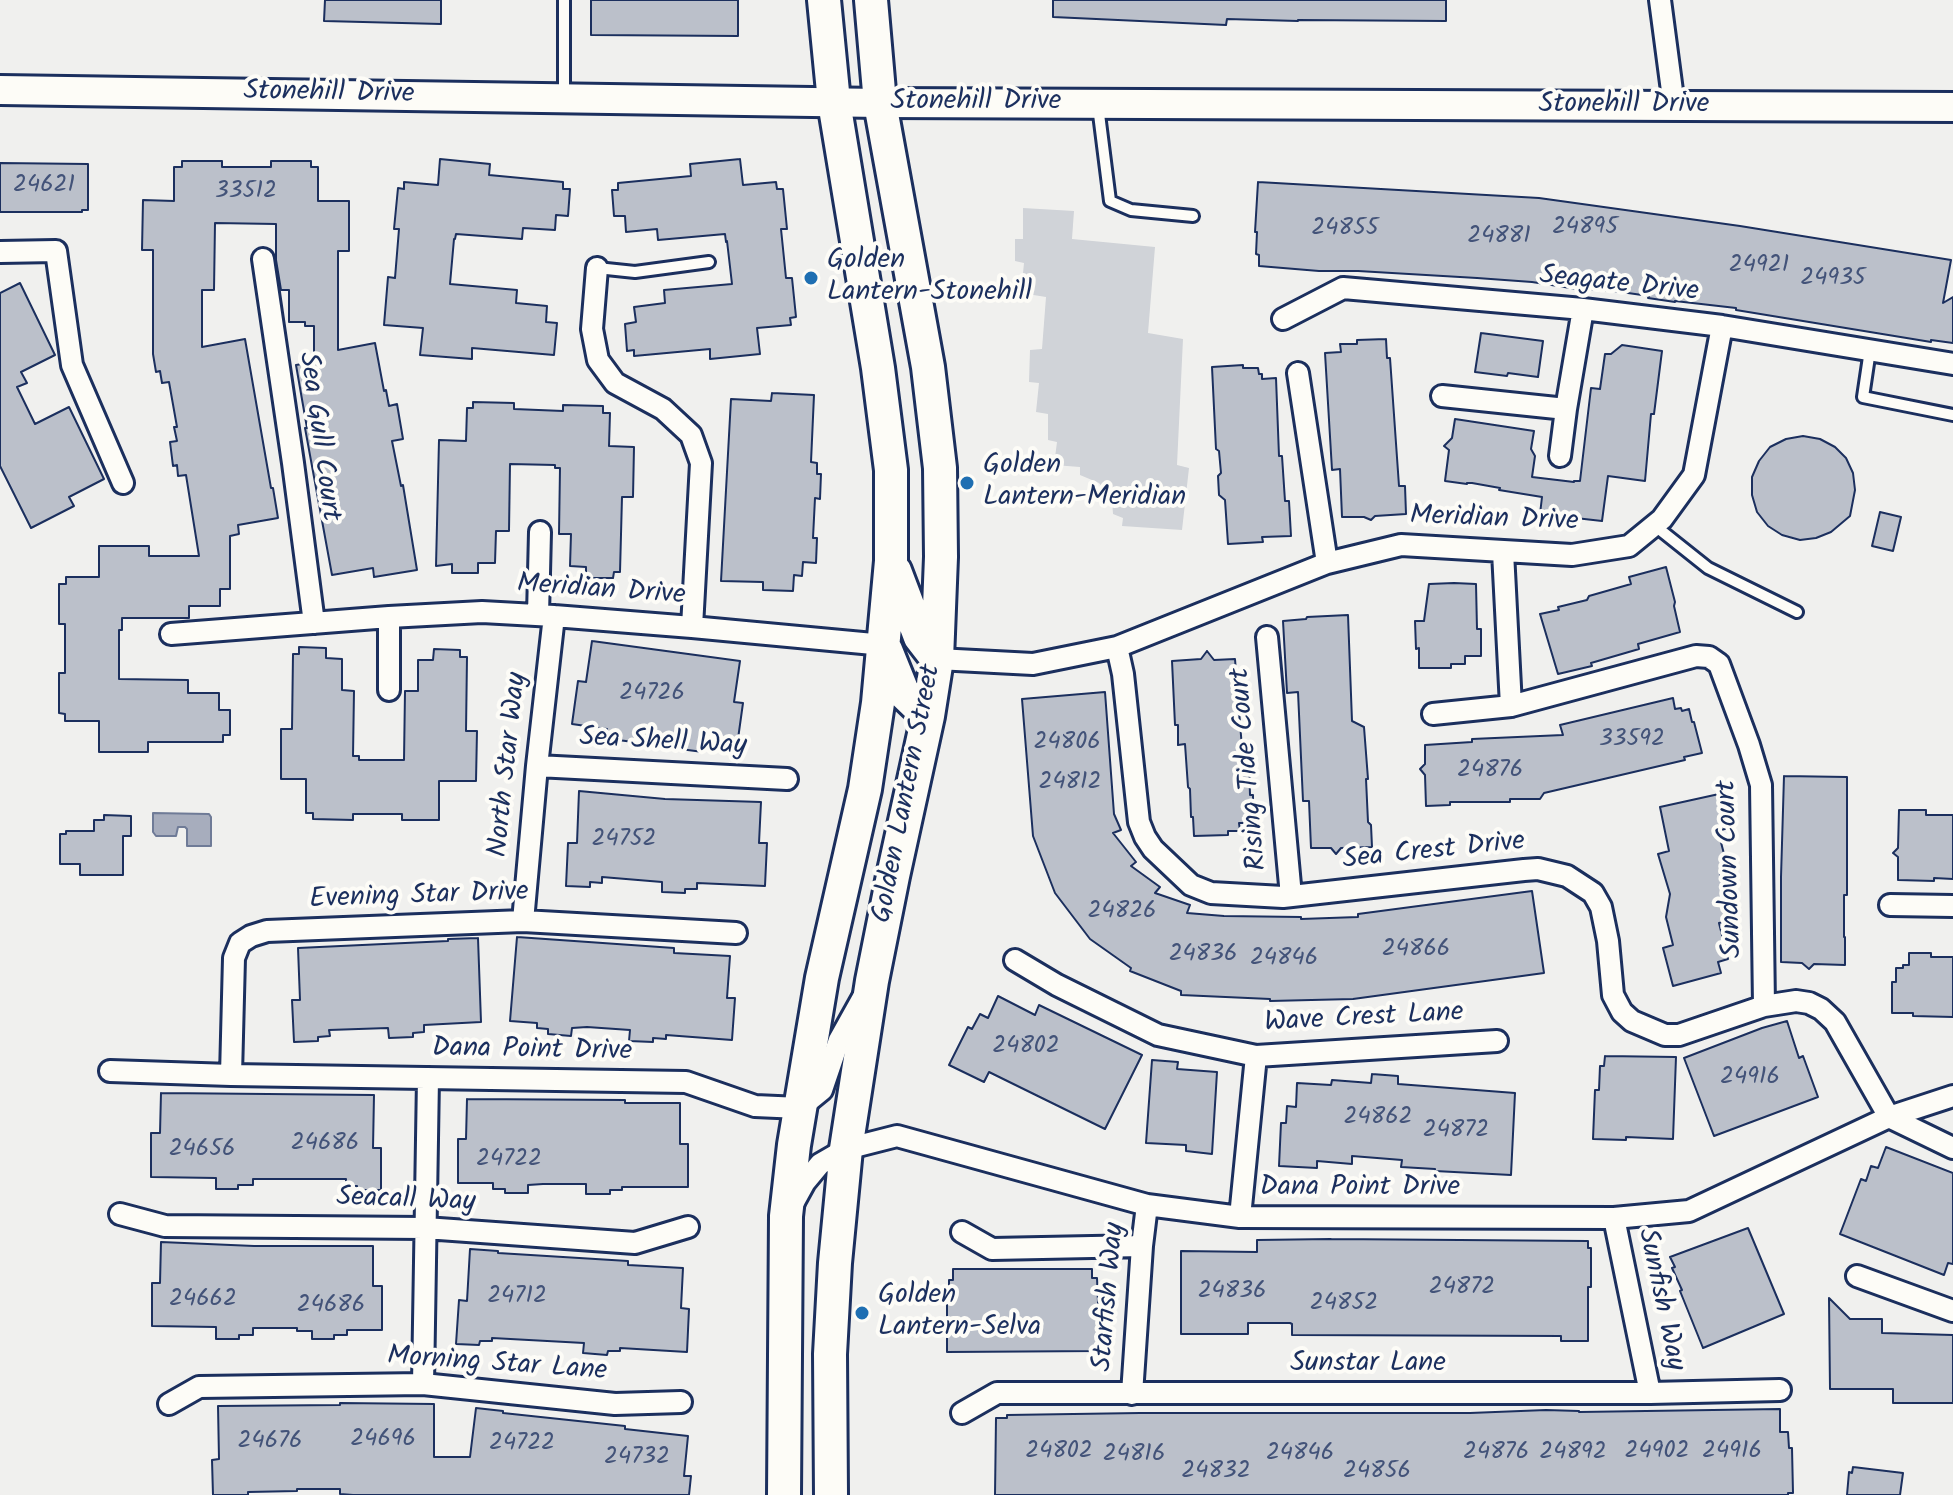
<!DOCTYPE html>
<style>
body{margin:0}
canvas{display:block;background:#f0f0ee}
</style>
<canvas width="1953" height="1495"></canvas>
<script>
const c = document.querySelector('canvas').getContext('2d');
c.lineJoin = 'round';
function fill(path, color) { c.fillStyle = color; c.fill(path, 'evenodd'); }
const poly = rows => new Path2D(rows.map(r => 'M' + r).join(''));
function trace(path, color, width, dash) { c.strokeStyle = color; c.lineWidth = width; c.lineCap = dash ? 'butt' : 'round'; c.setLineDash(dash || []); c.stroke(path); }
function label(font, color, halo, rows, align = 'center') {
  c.font = font + ' Kalam,sans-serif'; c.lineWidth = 8; c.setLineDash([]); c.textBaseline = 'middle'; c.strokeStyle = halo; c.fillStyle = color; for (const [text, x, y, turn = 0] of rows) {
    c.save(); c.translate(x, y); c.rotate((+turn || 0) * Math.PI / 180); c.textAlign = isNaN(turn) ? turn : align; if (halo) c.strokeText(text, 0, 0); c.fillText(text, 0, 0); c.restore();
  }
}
fill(poly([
 [1023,208,1074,211,1072,239,1155,247,1148,333,1183,339,1177,465,1189,468,1182,530,1122,526,1123,518,1113,514,1112,500,1099,483,1080,475,1080,467,1054,465,1057,442,1048,440,1048,414,1036,412,1039,383,1029,382,1030,350,1042,349,1046,297,1021,293,1024,263,1015,261,1015,239,1023,239]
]), '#d0d3d8');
const water = poly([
 [153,813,209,814,211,817,211,846,187,846,187,829,185,827,178,827,176,836,156,836,153,832,153,813]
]);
fill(water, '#a7adbd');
trace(water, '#6f7b97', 2);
const building = poly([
 [325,0,441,0,441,24,324,21,325,0],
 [591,0,738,0,738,36,591,35,591,0],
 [1053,0,1446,0,1446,21,1298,20,1298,21,1227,19,1226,25,1053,17,1053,0],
 [440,159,490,164,489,175,563,182,563,189,570,189,568,216,556,215,555,230,523,228,522,239,456,234,455,239,454,239,450,284,517,290,516,303,547,306,546,322,557,323,554,355,472,348,472,359,420,355,423,328,384,325,388,277,395,278,399,229,394,229,398,188,404,189,404,182,438,185,440,159],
 [740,159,743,185,776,182,777,189,783,189,787,229,781,229,786,278,792,278,796,317,790,318,791,325,757,328,760,354,710,359,710,349,634,356,634,350,627,351,625,324,636,322,634,307,665,303,664,290,732,284,727,241,726,242,725,234,658,240,657,229,626,232,625,216,614,216,612,190,618,190,618,183,691,176,690,164,740,159],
 [182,161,222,161,222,167,271,167,271,161,311,161,311,167,318,167,318,201,349,201,349,251,338,251,338,350,375,343,384,391,386,390,389,406,397,404,403,439,392,441,401,486,403,485,417,570,374,577,373,568,332,575,305,428,307,428,296,365,314,362,314,326,305,326,305,322,289,322,289,290,281,290,276,260,276,224,215,223,214,290,202,290,202,347,245,339,271,488,273,488,278,518,238,525,239,534,230,536,230,589,220,589,220,606,189,606,189,618,122,618,122,630,119,630,119,679,188,680,188,693,219,693,219,710,230,710,230,735,223,735,223,742,148,742,148,752,99,752,99,721,65,721,65,714,59,713,59,673,65,673,65,624,59,624,59,584,66,584,66,577,99,577,99,546,149,546,149,556,199,556,186,475,178,476,177,465,173,466,170,442,177,441,174,427,177,427,169,382,162,383,160,371,156,372,153,354,153,250,142,250,143,200,174,201,174,167,182,167,182,161],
 [0,163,88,164,88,210,82,210,82,212,0,212,0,163],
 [1258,182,1539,198,1740,226,1951,260,1943,303,1953,297,1953,343,1931,340,1931,342,1736,310,1736,308,1675,301,1675,302,1648,298,1649,296,1614,291,1590,289,1590,291,1532,282,1477,278,1358,271,1319,271,1259,266,1259,255,1256,254,1257,232,1255,232,1258,182],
 [20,283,55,355,21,372,27,383,17,387,35,424,69,407,104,479,69,497,74,506,31,528,0,466,0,293,20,283],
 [1481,333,1543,341,1538,377,1508,373,1507,376,1475,372,1481,333],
 [1386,339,1387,358,1390,358,1399,486,1405,486,1406,514,1375,516,1371,520,1364,517,1342,517,1340,469,1332,470,1325,353,1341,352,1340,344,1357,344,1357,340,1386,339],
 [1622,345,1662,351,1654,414,1651,414,1645,481,1608,476,1602,521,1540,514,1542,497,1499,490,1500,488,1472,483,1467,483,1467,484,1445,481,1449,450,1444,446,1452,438,1455,419,1534,431,1531,449,1535,456,1532,477,1574,482,1574,481,1580,481,1591,388,1600,389,1605,354,1611,354,1622,345],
 [1243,365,1243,368,1258,368,1259,374,1262,374,1262,379,1276,378,1279,456,1282,456,1285,501,1289,501,1291,536,1262,537,1263,542,1228,544,1225,500,1219,495,1218,476,1221,473,1219,451,1216,449,1212,367,1243,365],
 [772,393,814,395,811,462,817,463,817,474,821,474,820,499,815,498,813,538,817,538,816,563,803,562,802,576,794,575,793,591,763,590,763,582,721,581,731,399,771,401,772,393],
 [473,402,514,403,514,409,563,411,563,405,603,406,603,413,610,413,609,446,634,447,633,497,622,497,620,572,614,572,613,578,586,578,586,567,570,566,571,534,559,534,560,468,555,468,555,465,510,464,509,531,496,531,495,563,478,563,478,573,452,573,452,564,436,566,439,440,466,441,467,408,473,408,473,402],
 [1803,436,1820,439,1835,447,1846,458,1853,473,1855,490,1850,516,1831,532,1816,538,1800,540,1782,535,1768,526,1757,512,1752,495,1752,477,1759,461,1770,447,1786,439,1803,436],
 [1880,512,1901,517,1893,551,1872,546,1880,512],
 [1666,567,1675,602,1674,606,1680,632,1638,644,1639,649,1591,663,1592,666,1558,674,1540,614,1559,610,1558,607,1587,600,1589,596,1631,584,1629,577,1666,567],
 [1454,583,1476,584,1477,629,1481,629,1481,656,1465,656,1465,664,1451,664,1451,668,1419,668,1419,648,1416,649,1415,621,1424,621,1429,584,1454,583],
 [1348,615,1352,721,1364,727,1368,779,1366,779,1368,822,1371,825,1372,847,1341,848,1336,854,1331,848,1311,848,1309,801,1303,801,1298,692,1287,693,1283,621,1306,619,1307,617,1348,615],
 [592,641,740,661,734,702,743,703,737,746,705,742,703,752,680,749,681,744,642,739,641,743,618,740,619,735,607,734,607,729,572,724,578,681,586,682,592,641],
 [299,647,326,648,326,658,342,659,342,690,354,691,353,756,359,756,359,760,404,760,405,691,418,691,418,660,433,660,434,649,460,650,460,657,467,657,466,731,477,731,476,781,439,781,439,820,402,820,402,814,353,814,353,820,313,819,313,813,306,813,306,779,281,779,281,729,292,729,293,654,299,654,299,647],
 [1207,651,1214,660,1235,659,1243,761,1249,760,1250,795,1253,795,1253,817,1243,817,1244,823,1239,823,1240,831,1228,831,1228,835,1194,836,1193,817,1191,817,1190,789,1188,787,1185,744,1178,745,1178,725,1175,725,1172,661,1201,659,1207,651],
 [1105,692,1114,814,1121,830,1113,833,1136,862,1131,866,1160,887,1155,893,1190,905,1187,913,1224,916,1301,917,1301,919,1358,917,1358,914,1532,891,1544,973,1353,999,1270,1001,1270,999,1181,995,1181,991,1130,971,1131,968,1090,939,1055,893,1033,836,1022,699,1105,692],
 [1673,698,1675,709,1681,708,1682,711,1689,709,1692,722,1694,722,1702,753,1684,757,1685,760,1544,793,1540,799,1510,799,1510,802,1450,802,1450,805,1426,806,1425,775,1420,769,1425,764,1425,745,1472,742,1472,739,1563,735,1560,725,1673,698],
 [1784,776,1847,777,1847,895,1844,895,1844,937,1845,937,1845,965,1814,964,1809,969,1802,963,1781,962,1781,877,1784,776],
 [579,791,665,799,761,802,759,843,767,843,765,886,697,883,697,889,685,889,685,893,662,892,662,882,602,877,602,883,590,882,590,887,566,886,568,843,577,843,579,791],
 [1719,794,1728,828,1718,831,1729,873,1720,875,1732,920,1719,923,1728,959,1718,962,1721,973,1673,986,1663,948,1673,945,1666,917,1670,894,1658,854,1669,851,1660,807,1719,794],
 [1899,810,1926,810,1926,815,1953,815,1953,879,1934,878,1934,881,1898,880,1898,857,1893,853,1898,848,1899,810],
 [104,815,131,816,131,836,123,836,123,875,80,875,80,864,60,864,60,834,66,834,66,831,94,831,94,820,104,820,104,815],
 [517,937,674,948,674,953,730,956,727,998,735,998,732,1040,666,1035,666,1039,653,1038,653,1042,629,1041,630,1030,587,1027,572,1028,571,1036,548,1034,548,1029,537,1028,537,1023,510,1021,517,937],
 [478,938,481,1022,424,1025,424,1032,413,1033,413,1037,389,1038,388,1028,329,1030,330,1036,318,1037,318,1041,294,1042,292,1000,300,1000,298,948,448,941,448,939,478,938],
 [1909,953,1931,953,1931,957,1953,957,1953,1017,1913,1016,1913,1013,1892,1013,1892,982,1896,982,1896,968,1903,968,1903,965,1909,965,1909,953],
 [998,996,1035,1015,1039,1005,1142,1055,1105,1129,989,1072,984,1082,949,1065,968,1027,972,1029,980,1014,988,1018,998,996],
 [1787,1021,1799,1058,1803,1056,1818,1097,1714,1136,1684,1058,1762,1028,1787,1021],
 [1605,1056,1676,1057,1673,1139,1626,1137,1626,1140,1593,1139,1595,1090,1599,1090,1600,1066,1604,1066,1605,1056],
 [1152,1060,1178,1062,1177,1069,1217,1072,1212,1154,1186,1151,1186,1145,1146,1143,1152,1060],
 [1372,1074,1398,1076,1398,1084,1515,1093,1511,1175,1435,1171,1435,1169,1401,1167,1402,1160,1352,1156,1352,1164,1317,1161,1317,1168,1279,1166,1281,1123,1286,1123,1287,1106,1296,1107,1297,1083,1331,1085,1332,1080,1371,1083,1372,1074],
 [161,1093,374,1095,373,1148,381,1148,381,1190,357,1190,357,1186,346,1186,346,1179,253,1179,253,1185,238,1185,238,1189,216,1189,216,1178,151,1177,151,1133,160,1133,161,1093],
 [467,1099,625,1100,625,1103,680,1103,680,1144,688,1144,688,1187,622,1187,622,1190,610,1190,610,1194,586,1194,586,1184,543,1184,528,1185,528,1193,505,1193,505,1189,493,1189,493,1183,458,1183,458,1139,466,1139,467,1099],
 [1886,1147,1953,1173,1953,1264,1948,1263,1944,1275,1840,1234,1861,1179,1866,1181,1871,1166,1878,1168,1886,1147],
 [1748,1228,1784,1314,1703,1348,1680,1291,1682,1290,1672,1268,1675,1267,1670,1257,1748,1228],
 [1331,1239,1588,1241,1588,1248,1591,1248,1591,1287,1588,1287,1588,1341,1561,1341,1561,1336,1292,1335,1292,1324,1290,1323,1248,1323,1248,1334,1181,1334,1181,1251,1257,1252,1257,1240,1331,1239],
 [161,1242,254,1246,373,1246,373,1286,382,1286,382,1330,347,1330,347,1335,334,1335,334,1339,312,1339,312,1331,297,1331,297,1328,253,1328,253,1335,239,1335,239,1339,216,1339,216,1327,152,1326,152,1283,160,1283,161,1242],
 [470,1249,498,1251,498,1253,628,1261,628,1265,683,1268,681,1308,689,1309,687,1352,620,1348,620,1351,608,1351,607,1355,583,1353,584,1343,492,1338,492,1341,480,1341,479,1345,456,1344,459,1300,467,1301,470,1249],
 [953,1269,1092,1269,1092,1278,1097,1278,1100,1351,947,1352,947,1303,949,1303,949,1280,953,1280,953,1269],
 [1829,1298,1850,1319,1882,1319,1882,1333,1953,1335,1953,1403,1893,1403,1893,1389,1830,1389,1829,1298],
 [340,1403,434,1404,434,1457,470,1457,476,1408,503,1411,503,1413,625,1426,625,1429,688,1436,684,1476,691,1476,689,1495,353,1495,340,1494,340,1489,297,1489,297,1491,248,1492,248,1495,213,1495,212,1460,219,1459,218,1406,340,1405,340,1403],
 [1780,1409,1780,1432,1788,1432,1789,1448,1792,1448,1793,1493,1788,1493,1788,1495,995,1495,996,1418,1007,1418,1007,1415,1140,1413,1470,1413,1546,1410,1579,1411,1579,1412,1780,1409],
 [1853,1467,1903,1473,1900,1495,1847,1495,1849,1472,1852,1473,1853,1467]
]);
fill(building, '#bbc0ca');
trace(building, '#1b2f5e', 2);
const lane = poly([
 [564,96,564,0],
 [1098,106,1110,201,1131,210,1193,216],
 [597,268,635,272,709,262],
 [1870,350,1863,397,1953,415],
 [1654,525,1708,568,1797,612]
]);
const street = poly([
 [1660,0,1674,106],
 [0,252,56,251,72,365,123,483],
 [263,259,293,463,314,623],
 [597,268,592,329,598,360,615,383,663,409,691,435,701,463,692,627],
 [1283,319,1343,288,1583,309,1722,326,1953,364],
 [1298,373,1327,563],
 [1442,396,1566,409],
 [1560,456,1566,409,1583,309],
 [1503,552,1511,706],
 [538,615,540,532],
 [389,617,389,690],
 [171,634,389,617,482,612,554,616,692,627,884,645],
 [1267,637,1291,896],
 [1117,647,1123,674,1139,822,1145,837,1153,849,1191,885,1211,893,1283,897,1524,870,1538,869,1567,876,1593,893,1601,907,1608,941,1613,995,1622,1012,1632,1021,1665,1035,1679,1035,1764,1006,1796,1001,1809,1003,1821,1009,1835,1022,1889,1117,1953,1148],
 [937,659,1033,664,1117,647,1327,563,1401,545,1572,555,1629,546,1662,519,1694,475,1722,326],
 [1433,714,1511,706,1696,656,1709,657,1719,664,1749,745,1761,785,1764,1006],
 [537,766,787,779],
 [1890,905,1953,906],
 [523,921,537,766,554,616],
 [1015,960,1057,985,1158,1035,1256,1056,1497,1041],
 [110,1071,231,1075,686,1082,755,1106,800,1108,822,1090,839,1040,863,997],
 [231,1075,234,958,240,943,251,936,267,931,523,921,736,933],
 [794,1202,805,1182,820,1164,846,1149,897,1136,1147,1205,1240,1217,1614,1218,1689,1211,1889,1117,1953,1096],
 [120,1214,165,1226,425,1228,635,1243,688,1227],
 [1240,1217,1256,1056],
 [1614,1218,1650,1393],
 [962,1232,992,1249,1142,1246],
 [1857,1276,1953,1311],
 [423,1384,428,1078],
 [1132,1394,1142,1246,1147,1205],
 [169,1404,199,1387,423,1384,615,1404,681,1402],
 [962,1413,997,1393,1650,1393,1780,1390]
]);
const secondary = poly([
 [0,90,880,103,1953,107]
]);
const primary = poly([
 [895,571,920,637,937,659],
 [886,650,903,692,928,716],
 [784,1495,786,1216,794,1145,822,978,865,789,878,703,891,561,891,470,878,368,834,102,824,0],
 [831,1495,830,1354,835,1263,846,1149,872,981,893,876,928,716,937,659,941,557,940,468,928,367,880,103,871,0]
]);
trace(lane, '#1b2f5e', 16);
trace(street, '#1b2f5e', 26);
trace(secondary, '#1b2f5e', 34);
trace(primary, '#1b2f5e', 38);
trace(lane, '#fdfcf7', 10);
trace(street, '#fdfcf7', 20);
trace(secondary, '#fdfcf7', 28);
trace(primary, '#fdfcf7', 32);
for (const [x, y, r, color] of [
 [811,278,8,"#1f6fb2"],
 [967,483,8,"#1f6fb2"],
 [862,1313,8,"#1f6fb2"]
]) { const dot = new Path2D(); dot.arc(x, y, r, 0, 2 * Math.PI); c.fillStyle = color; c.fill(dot); trace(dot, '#fdfcf7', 3); }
label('24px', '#435379', null, [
 ["24621",44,187],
 ["33512",246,193],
 ["24895",1585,229],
 ["24855",1345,230],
 ["24881",1499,238],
 ["24921",1759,267],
 ["24935",1833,280],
 ["24726",652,695],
 ["33592",1632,741],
 ["24806",1067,744],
 ["24876",1490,772],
 ["24812",1070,784],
 ["24752",624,841],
 ["24826",1122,913],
 ["24866",1416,951],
 ["24836",1203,956],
 ["24846",1284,960],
 ["24802",1026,1048],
 ["24916",1750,1079],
 ["24862",1378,1119],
 ["24872",1456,1132],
 ["24686",325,1145],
 ["24656",202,1151],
 ["24722",509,1161],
 ["24872",1462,1289],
 ["24836",1232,1293],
 ["24712",517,1298],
 ["24662",203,1301],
 ["24852",1344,1305],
 ["24686",331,1307],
 ["24696",383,1441],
 ["24676",270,1443],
 ["24722",522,1445],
 ["24802",1059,1453],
 ["24902",1657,1453],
 ["24916",1732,1453],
 ["24876",1496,1454],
 ["24892",1573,1454],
 ["24846",1300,1455],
 ["24816",1134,1456],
 ["24732",637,1459],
 ["24832",1216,1473],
 ["24856",1377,1473]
]);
label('28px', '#1b2f5e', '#fdfcf7', [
 ["Stonehill Drive",329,95,1],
 ["Stonehill Drive",976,103],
 ["Stonehill Drive",1624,106],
 ["Seagate Drive",1619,286,6],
 ["Sea Gull Court",317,437,82],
 ["Meridian Drive",1494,521,2],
 ["Meridian Drive",601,592,4],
 ["Sea Shell Way",663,744,3],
 ["North Star Way",510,765,-84],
 ["Rising Tide Court",1251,769,-95],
 ["Golden Lantern Street",909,794,-79],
 ["Sea Crest Drive",1434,853,-6],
 ["Sundown Court",1732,869,-92],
 ["Evening Star Drive",419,898,-2],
 ["Wave Crest Lane",1364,1020,-3],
 ["Dana Point Drive",532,1052,1],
 ["Dana Point Drive",1360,1189],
 ["Seacall Way",406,1202,2],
 ["Starfish Way",1111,1297,-85],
 ["Sunfish Way",1659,1300,78],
 ["Sunstar Lane",1368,1365],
 ["Morning Star Lane",497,1366,4]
]);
label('28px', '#1b2f5e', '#fdfcf7', [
 ["Golden",827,262],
 ["Lantern-Stonehill",827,294],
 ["Golden",983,467],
 ["Lantern-Meridian",983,499],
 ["Golden",878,1297],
 ["Lantern-Selva",878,1329]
], 'left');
</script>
